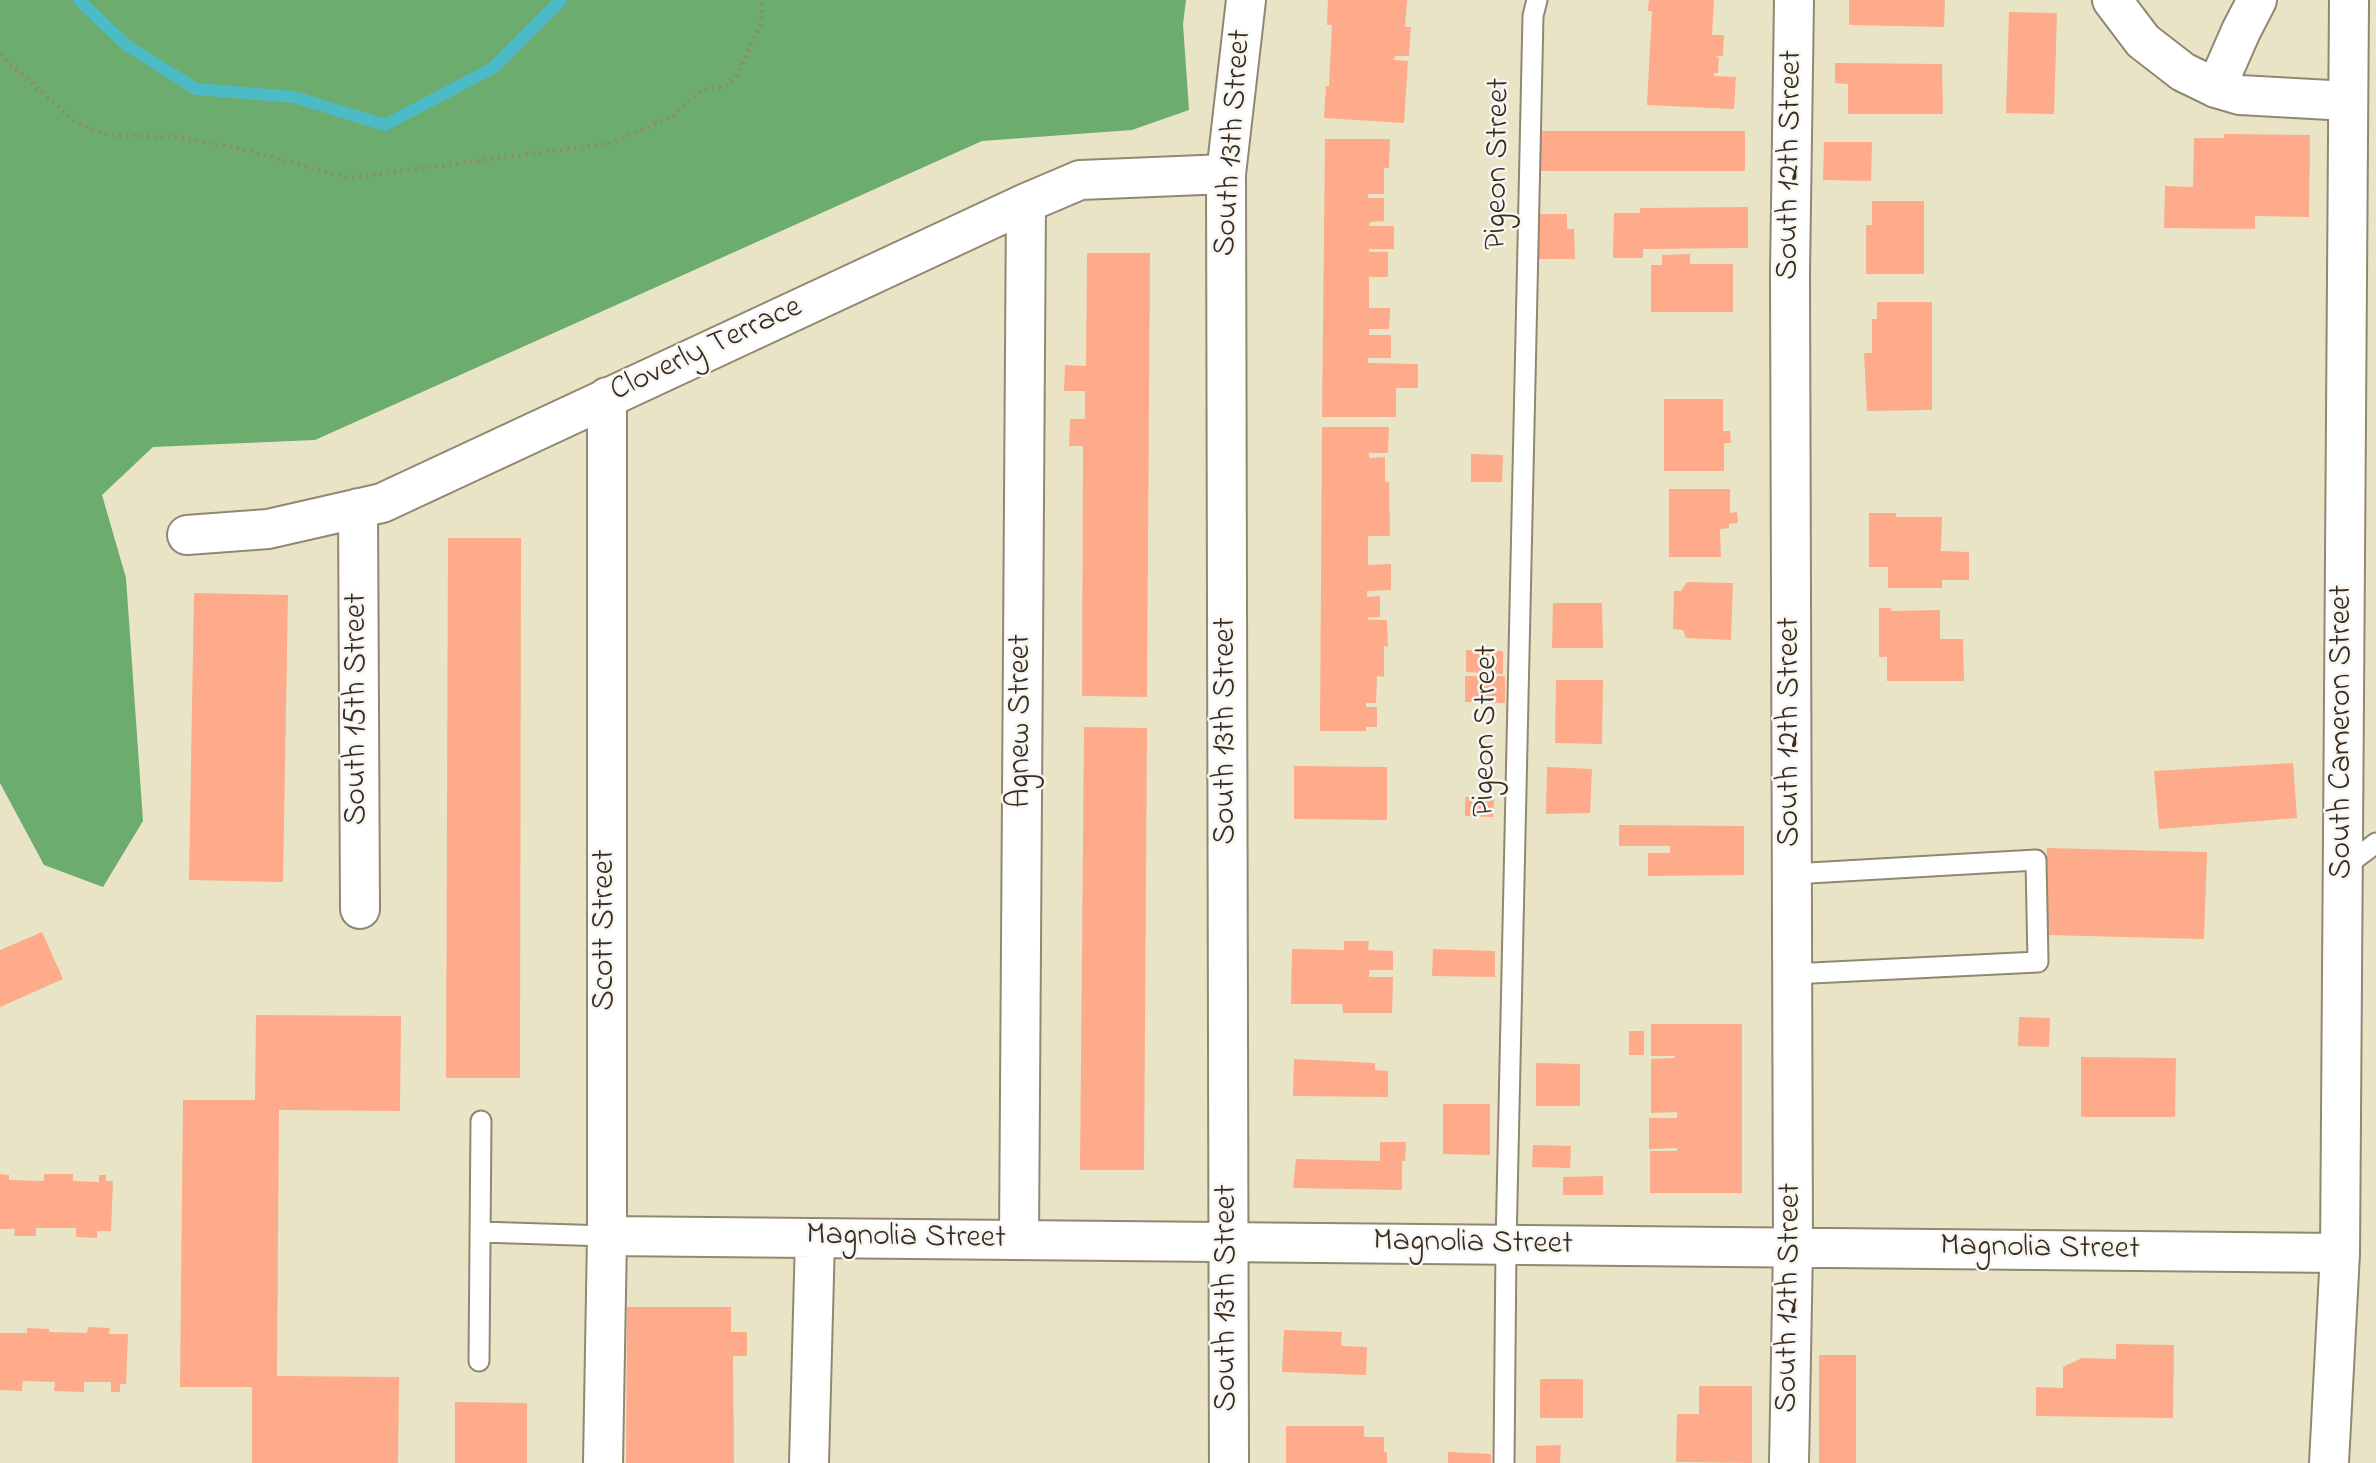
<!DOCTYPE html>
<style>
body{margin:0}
canvas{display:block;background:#e9e4c6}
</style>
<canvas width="2376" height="1463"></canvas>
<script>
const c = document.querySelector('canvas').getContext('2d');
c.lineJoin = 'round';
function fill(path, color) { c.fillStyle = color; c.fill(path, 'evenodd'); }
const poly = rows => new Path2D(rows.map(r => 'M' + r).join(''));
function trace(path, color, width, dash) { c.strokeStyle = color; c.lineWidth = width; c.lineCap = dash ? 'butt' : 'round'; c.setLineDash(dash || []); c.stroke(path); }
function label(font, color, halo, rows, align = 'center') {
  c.font = font + ' "Indie Flower",sans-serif'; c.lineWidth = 5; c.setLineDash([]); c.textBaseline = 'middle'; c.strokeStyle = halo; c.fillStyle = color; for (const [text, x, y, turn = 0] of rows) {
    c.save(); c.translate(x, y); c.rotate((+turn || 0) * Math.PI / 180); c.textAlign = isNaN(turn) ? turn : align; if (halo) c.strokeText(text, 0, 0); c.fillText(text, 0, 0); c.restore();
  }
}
fill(poly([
 [0,0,1186,0,1183,24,1189,110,1132,130,982,141,315,440,153,447,102,495,126,578,143,821,103,887,44,865,0,783]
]), '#6cac6e');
trace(poly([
 [79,0,126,45,196,89,294,97,385,125,493,68,561,0]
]), '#4dbbc6', 12);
fill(poly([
 [1328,0,1407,0,1405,27,1411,27,1409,56,1395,56,1394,60,1408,61,1404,123,1324,118,1326,86,1329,86,1332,25,1327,25],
 [1649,0,1714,0,1712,35,1724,35,1723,56,1715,56,1719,58,1718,73,1714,73,1714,76,1736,77,1734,109,1647,105,1652,11,1648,11],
 [1849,0,1945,0,1944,27,1849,25],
 [2009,12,2057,13,2054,114,2006,113],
 [1835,63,1942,64,1943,114,1848,114,1848,84,1835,83],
 [1540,131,1745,131,1745,171,1540,171],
 [2224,134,2310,135,2309,217,2255,216,2255,229,2164,228,2165,186,2193,187,2194,138,2224,138],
 [1325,139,1390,139,1389,168,1384,168,1384,194,1368,194,1368,198,1384,198,1384,221,1370,222,1369,226,1394,226,1394,249,1369,249,1369,252,1388,252,1388,277,1369,277,1369,308,1390,308,1389,329,1369,329,1369,335,1391,335,1391,358,1368,358,1368,363,1418,364,1418,388,1396,388,1396,417,1322,417],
 [1824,142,1872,142,1871,181,1823,180],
 [1872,201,1924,201,1924,274,1866,274,1866,225,1872,225],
 [1748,207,1748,248,1643,249,1643,258,1613,258,1614,213,1640,213,1640,208],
 [1537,214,1567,214,1567,229,1574,229,1575,259,1537,259],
 [1087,253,1150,253,1147,697,1082,696,1083,446,1069,446,1070,419,1085,419,1085,391,1064,391,1065,365,1086,366],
 [1690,254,1690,264,1733,264,1733,312,1651,312,1651,265,1662,265,1662,255],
 [1877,302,1932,302,1932,410,1867,411,1864,353,1872,353,1872,319,1877,319],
 [1664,399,1723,399,1723,431,1730,431,1731,443,1724,443,1724,471,1664,471],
 [1322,427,1389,427,1388,453,1369,453,1369,458,1385,457,1385,482,1389,482,1390,536,1368,536,1368,565,1391,564,1391,590,1367,591,1367,597,1380,596,1380,617,1368,617,1368,620,1387,620,1388,647,1384,646,1384,677,1377,676,1376,703,1366,703,1366,707,1377,707,1377,727,1366,727,1366,731,1320,731],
 [1471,454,1503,455,1502,482,1471,482],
 [1669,489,1730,489,1730,513,1737,512,1738,523,1729,524,1729,528,1720,529,1721,557,1669,557],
 [1869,513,1896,513,1896,517,1942,517,1941,551,1969,552,1969,580,1942,580,1942,588,1888,588,1888,567,1869,567],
 [448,538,521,538,520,1078,446,1078],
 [1687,582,1733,583,1731,640,1686,638,1683,630,1673,629,1674,591,1681,591],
 [194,593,288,595,283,882,189,880],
 [1553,603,1602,603,1603,648,1552,648],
 [1879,608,1891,608,1891,611,1940,610,1940,639,1963,639,1964,681,1887,681,1887,657,1879,657],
 [1466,650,1503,651,1503,674,1466,672],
 [1465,676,1505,676,1505,703,1465,702],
 [1556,680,1603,680,1602,744,1555,743],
 [1084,727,1147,728,1144,1170,1080,1170],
 [2293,763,2297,818,2159,829,2154,771],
 [1294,766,1387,767,1387,820,1294,819],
 [1547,767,1592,769,1590,813,1546,814],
 [1465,797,1494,798,1493,817,1465,816],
 [1619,825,1744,826,1744,875,1648,876,1648,853,1670,853,1670,846,1619,846],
 [2047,848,2207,852,2204,939,2045,935],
 [42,932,63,979,0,1007,0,950],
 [1344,941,1369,941,1368,950,1393,951,1393,970,1369,970,1369,977,1393,977,1392,1013,1343,1013,1342,1004,1291,1004,1292,949,1344,950],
 [1433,949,1495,951,1495,977,1432,976],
 [256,1015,401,1016,400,1111,279,1110,277,1376,399,1377,398,1463,252,1463,252,1387,180,1387,183,1100,255,1100],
 [2019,1017,2050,1018,2049,1047,2018,1046],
 [1651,1024,1742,1024,1742,1193,1650,1193,1650,1151,1677,1151,1677,1148,1649,1149,1649,1118,1677,1118,1677,1112,1651,1113,1651,1059,1675,1058,1675,1056,1651,1056],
 [1629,1031,1644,1031,1644,1055,1629,1055],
 [2081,1057,2176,1058,2175,1117,2081,1117],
 [1294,1059,1375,1063,1375,1070,1388,1071,1388,1097,1293,1096],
 [1536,1063,1580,1064,1580,1106,1536,1106],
 [1443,1104,1490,1104,1490,1155,1443,1154],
 [1380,1142,1406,1142,1405,1161,1402,1161,1402,1190,1293,1188,1296,1159,1380,1161],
 [1533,1145,1571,1146,1570,1168,1532,1167],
 [0,1174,9,1175,9,1180,44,1181,44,1174,73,1174,73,1181,99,1182,99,1175,106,1175,106,1181,113,1181,111,1231,97,1231,97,1238,76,1237,76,1228,36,1228,36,1236,14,1236,15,1229,0,1229],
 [1603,1176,1603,1195,1563,1195,1563,1177],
 [627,1307,731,1307,731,1332,747,1332,747,1356,733,1356,734,1463,626,1463],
 [88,1327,110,1328,109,1334,128,1334,126,1384,120,1384,120,1392,111,1392,111,1382,84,1382,84,1392,54,1391,55,1382,23,1381,22,1391,0,1390,0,1333,27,1333,27,1328,49,1329,49,1332,87,1333],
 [1284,1330,1342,1332,1341,1346,1367,1347,1366,1375,1282,1372],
 [2116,1344,2174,1345,2173,1418,2036,1416,2036,1387,2063,1388,2063,1367,2082,1358,2116,1359],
 [1819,1355,1856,1355,1856,1463,1819,1463],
 [1540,1379,1583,1379,1583,1418,1540,1418],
 [1699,1386,1752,1386,1752,1463,1676,1462,1677,1414,1699,1414],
 [455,1402,527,1403,527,1463,455,1463],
 [1286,1426,1364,1426,1364,1437,1384,1437,1384,1452,1387,1452,1387,1463,1286,1463],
 [1561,1445,1560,1463,1536,1463,1536,1446],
 [1448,1452,1491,1454,1491,1463,1448,1463]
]), '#fdab8a');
const service = poly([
 [2343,868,2376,843],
 [1792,974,2038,962,2036,860,1792,874],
 [480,1232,607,1236],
 [479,1361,481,1121],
 [1504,1463,1506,1245,1533,16,1537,0]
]);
const minor = poly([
 [2112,0,2143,41,2183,72,2216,88,2240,95,2348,101],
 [2216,88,2241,31,2257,0],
 [358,508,360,909],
 [187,535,268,529,382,503,1026,203,1080,180,1226,174],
 [607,1236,2340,1253],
 [1019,1240,1026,203],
 [603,1463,607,1236,607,397],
 [809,1463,815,1238],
 [1789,1463,1793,1248,1790,273,1794,0]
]);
const tertiary = poly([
 [1229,1463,1226,174,1246,0]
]);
const primary = poly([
 [2329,1463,2340,1253,2349,0]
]);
trace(service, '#928772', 23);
trace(minor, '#928772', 42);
trace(tertiary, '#928772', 42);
trace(primary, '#928772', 42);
trace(poly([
 [0,55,75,122,109,135,177,137,241,149,349,178,612,143,673,116,691,98,706,89,724,87,736,76,761,24,762,0]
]), '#928772', 4.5, [2, 5]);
trace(service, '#fff', 19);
trace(minor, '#fff', 38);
trace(tertiary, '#fff', 38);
trace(primary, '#fff', 38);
label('32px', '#3b2a1e', '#f6f6f2', [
 ["South 13th Street",1235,143,-86],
 ["Pigeon Street",1500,164,-89],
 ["South 12th Street",1792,165,-89],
 ["Cloverly Terrace",707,351,-25],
 ["South 15th Street",359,709,-90],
 ["Agnew Street",1023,721,-90],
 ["South 13th Street",1228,731,-90],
 ["Pigeon Street",1488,731,-89],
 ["South 12th Street",1792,732,-90],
 ["South Cameron Street",2344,732,-90],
 ["Scott Street",607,930,-90],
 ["Magnolia Street",906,1239,1],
 ["Magnolia Street",1473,1245,1],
 ["Magnolia Street",2040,1250,1],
 ["South 13th Street",1229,1298,-90],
 ["South 12th Street",1791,1298,-89]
]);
</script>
